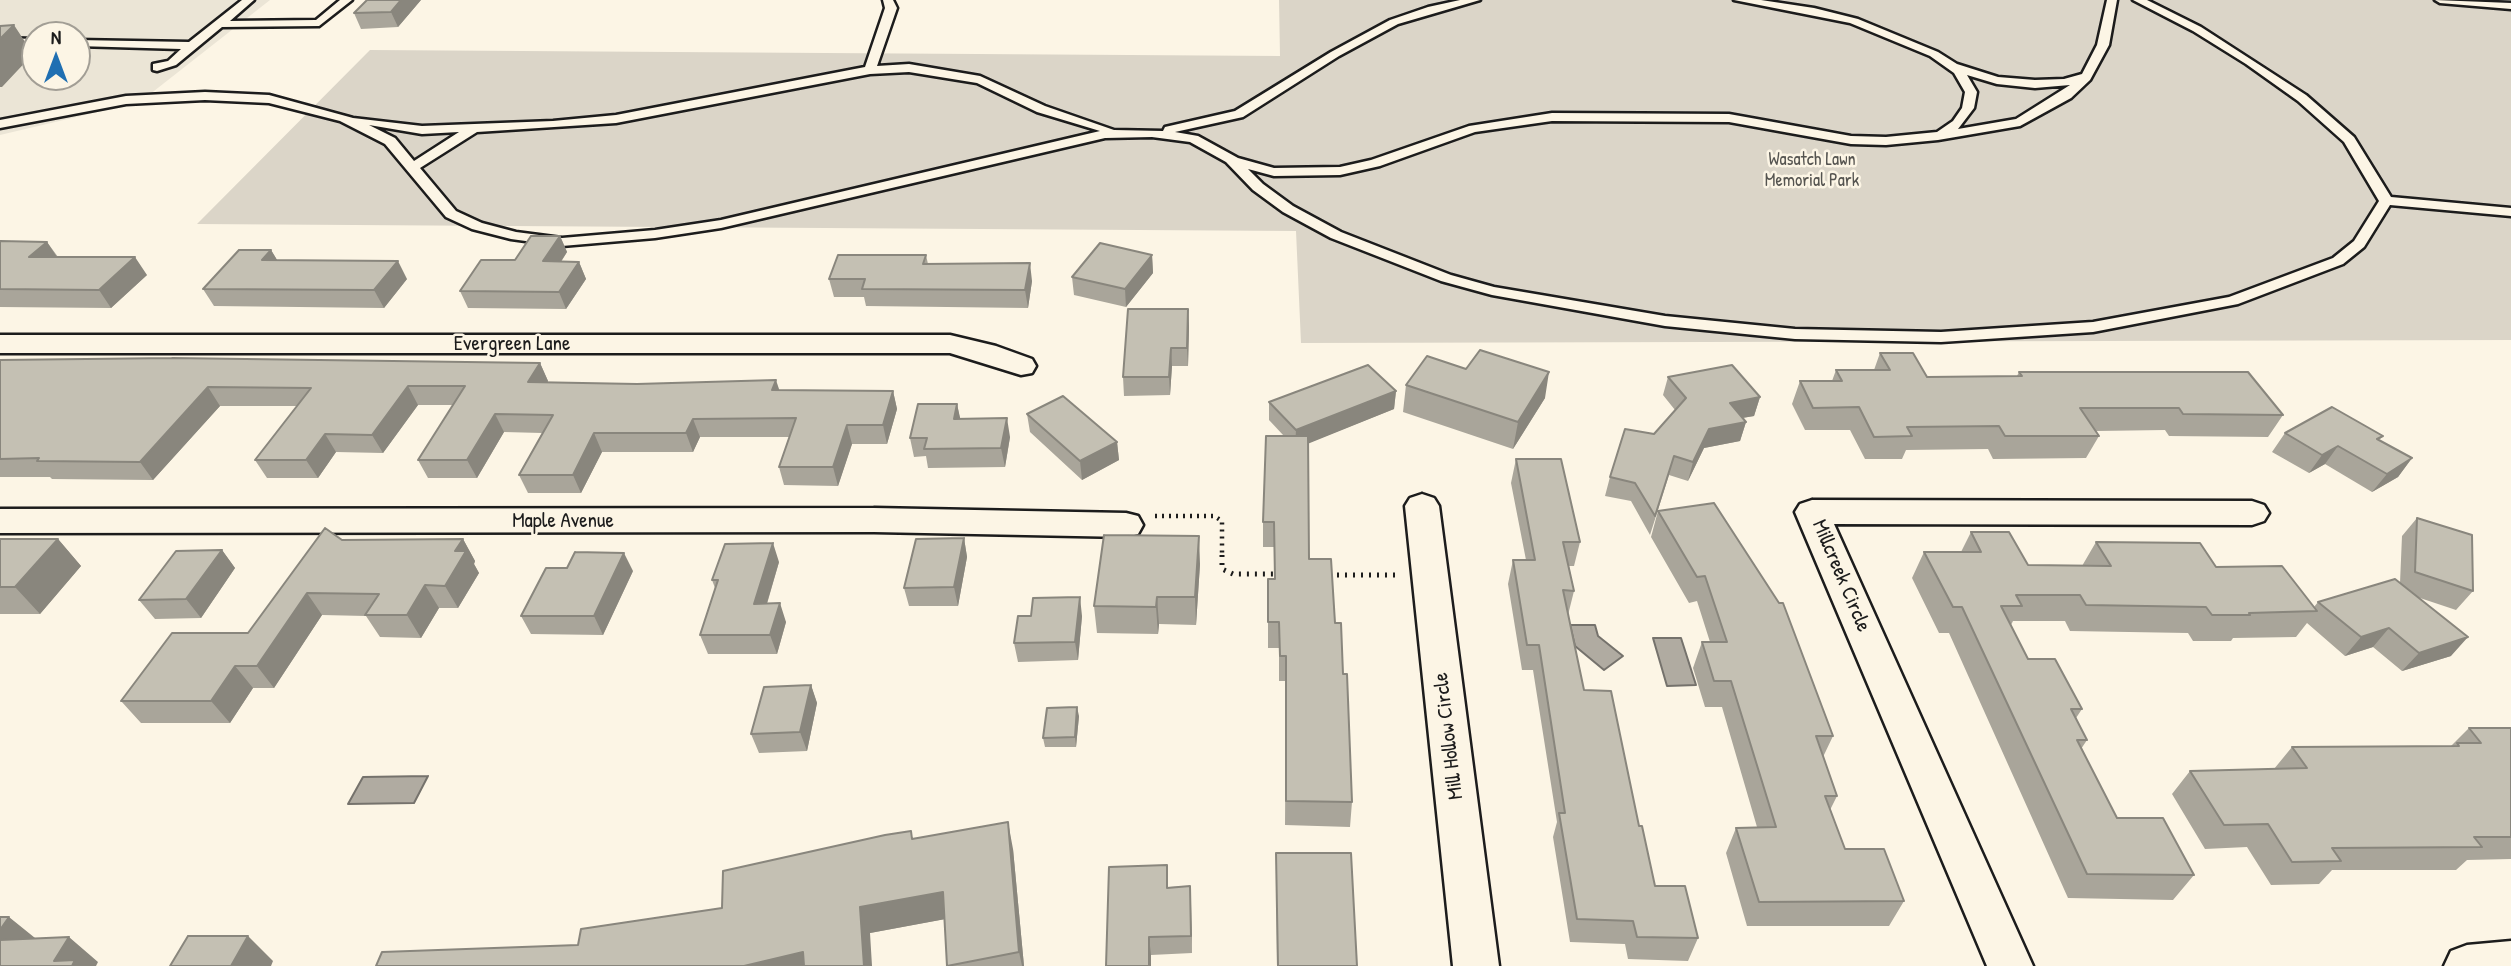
<!DOCTYPE html>
<style>
body{margin:0}
#map{position:relative;width:2511px;height:966px;overflow:hidden;background:#fcf5e5;font-family:"Patrick Hand",sans-serif}
canvas{display:block}
.north{position:absolute;left:21px;top:21px;width:70px;height:70px;box-sizing:border-box;background:#fcf5e5;border:2px solid #a29e95;border-radius:50%;rotate:0deg;font-size:19px;font-weight:700;line-height:28px;text-align:center;color:#1c1c1c}
.north::after{content:'';display:block;margin:auto;width:24px;height:32px;background:#1f6fb2;clip-path:polygon(50% 0,100% 100%,50% 72%,0 100%)}
</style>
<div id="map">
<canvas width="2511" height="966"></canvas>
<div class="north">N</div>
</div>
<script>
const c = document.querySelector('canvas').getContext('2d');
c.lineJoin = 'round';
function fill(path, color) { c.fillStyle = color; c.fill(path, 'evenodd'); }
const poly = rows => new Path2D(rows.map(r => 'M' + r).join(''));
function trace(path, color, width, dash) { c.strokeStyle = color; c.lineWidth = width; c.lineCap = dash ? 'butt' : 'round'; c.setLineDash(dash || []); c.stroke(path); }
function label(font, color, halo, rows, align = 'center') {
  c.font = font + ' "Patrick Hand",sans-serif'; c.lineWidth = 5; c.setLineDash([]); c.textBaseline = 'middle'; c.strokeStyle = halo; c.fillStyle = color; for (const [text, x, y, turn = 0] of rows) {
    c.save(); c.translate(x, y); c.rotate((+turn || 0) * Math.PI / 180); c.textAlign = isNaN(turn) ? turn : align; if (halo) c.strokeText(text, 0, 0); c.fillText(text, 0, 0); c.restore();
  }
}
fill(poly([
 [0,0,270,0,140,102,0,135],
 [35,35,77,35,77,77,35,77]
]), '#ebe5d6');
fill(poly([
 [1279,0,2511,0,2511,340,1301,343,1296,231,197,224,370,50,1280,56]
]), '#dbd5c8');
const water = poly([
 [1570,625,1595,625,1598,636,1623,656,1604,670,1575,646,1570,625],
 [1653,638,1681,638,1696,685,1667,686,1653,638],
 [428,776,414,803,348,804,363,777,428,776]
]);
fill(water, '#b0aba1');
trace(water, '#75726c', 2);
const lane = poly([
 [242,0,254,0,230,21,316,20,340,0,352,0,319,26,222,27,176,65,157,71,153,70,153,64,168,61,181,49,77,46,77,40,189,42,242,0],
 [883,0,893,0,897,8,877,66,909,64,980,76,1045,106,1114,130,1163,131,1165,127,1235,111,1331,52,1390,20,1428,7,1460,0,1480,0,1398,24,1339,56,1243,117,1175,132,1198,136,1238,158,1274,168,1340,167,1371,160,1469,126,1552,113,1729,114,1851,136,1886,137,1937,132,1953,121,1962,108,1965,92,1954,73,1930,56,1850,23,1734,0,1761,0,1814,8,1858,19,1938,52,1957,64,1998,77,2035,80,2064,79,2082,74,2097,45,2107,0,2117,0,2109,45,2090,80,2071,98,2020,126,1938,140,1886,145,1851,144,1729,122,1552,121,1475,132,1380,166,1340,175,1274,176,1248,169,1263,184,1293,206,1341,232,1451,275,1494,287,1665,316,1795,329,1941,332,2093,322,2229,297,2333,258,2354,241,2379,201,2344,142,2298,101,2246,64,2193,31,2133,0,2147,0,2201,27,2306,95,2354,137,2391,197,2511,208,2511,216,2390,205,2364,247,2343,264,2238,304,2093,332,1941,342,1795,339,1665,326,1492,295,1441,281,1331,238,1283,212,1253,190,1226,162,1190,142,1152,137,1105,138,721,228,655,238,562,246,511,239,472,229,446,217,385,144,340,121,269,103,205,100,126,104,0,128,0,120,126,96,205,92,269,95,353,118,422,126,553,121,616,115,865,67,885,8,883,0],
 [909,72,977,83,1037,112,1100,131,721,220,655,230,562,238,516,232,482,223,456,211,420,168,477,132,616,123,870,74,909,72],
 [1967,75,1997,84,2035,88,2070,85,2016,119,1958,129,1974,108,1977,92,1967,75],
 [369,125,422,134,459,132,414,161,395,138,369,125],
 [2435,0,2511,3,2511,9,2440,3,2435,0],
 [0,38,35,39,35,45,0,44,0,38]
]);
const street = poly([
 [0,335,950,335,996,346,1032,359,1036,366,1032,373,1021,375,950,353,0,353,0,335],
 [1422,494,1434,498,1439,506,1499,966,1453,966,1405,506,1410,498,1422,494],
 [1812,500,2252,501,2264,505,2269,513,2264,521,2252,525,1834,524,2033,966,1987,966,1795,512,1800,504,1812,500],
 [874,508,1126,513,1138,516,1143,525,1138,534,1126,537,874,532,0,533,0,509,874,508],
 [2511,941,2511,966,2444,966,2451,951,2467,945,2511,941]
]);
trace(lane, '#1c1c1c', 5);
trace(street, '#1c1c1c', 5);
trace(poly([
 [1155,516,1214,516,1222,521,1222,557]
]), '#1c1c1c', 4.5, [2, 5]);
trace(poly([
 [1222,555,1222,569,1233,574,1278,574],
 [1329,575,1397,575]
]), '#1c1c1c', 5, [2, 6]);
fill(lane, '#fcf5e5');
fill(street, '#fcf5e5');
fill(poly([
 [421,0,398,27,361,29,354,13],
 [560,236,567,252,561,262,579,262,586,279,566,309,468,308,460,291],
 [0,241,47,242,58,257,147,275,111,308,0,307],
 [271,250,277,260,407,279,384,308,214,306,203,289],
 [926,255,928,264,1032,281,1028,308,866,306,864,297,834,297,829,279],
 [1152,255,1153,273,1126,307,1074,295,1072,277],
 [1188,309,1189,327,1188,366,1172,366,1170,395,1124,396,1123,377],
 [1880,353,1927,377,2017,376,2019,372,2283,415,2268,437,2169,436,2165,430,2096,431,2099,436,2086,458,1993,459,1988,449,1906,450,1902,459,1865,459,1850,430,1805,430,1792,404,1800,381,1832,381,1836,370,1874,370],
 [0,360,540,363,548,381,547,383,779,390,893,391,897,409,887,444,852,444,838,486,784,485,779,467,790,437,700,437,693,452,602,452,581,493,528,493,519,475,542,433,504,432,477,478,428,478,418,460,453,405,418,405,383,453,336,452,318,478,267,478,255,460,297,406,220,406,153,480,52,479,50,477,0,477],
 [1668,377,1760,397,1754,416,1742,418,1746,422,1740,441,1704,448,1688,481,1669,475,1650,535,1631,501,1605,496,1610,477,1654,434,1675,410,1663,395],
 [1406,385,1545,398,1513,449,1403,412],
 [1396,391,1394,409,1308,443,1309,559,1335,623,1343,674,1352,802,1350,827,1285,825,1286,681,1279,681,1279,648,1268,648,1268,579,1274,579,1274,547,1263,547,1263,522,1284,436,1269,420,1269,402],
 [957,404,960,419,1010,437,1005,467,928,468,926,456,914,457,910,438],
 [1027,414,1117,442,1119,460,1082,480,1030,432],
 [2285,433,2383,436,2379,440,2412,458,2398,477,2372,492,2325,464,2309,473,2272,452],
 [1516,459,1580,542,1574,566,1569,566,1574,591,1568,615,1584,690,1639,826,1655,886,1698,938,1688,961,1628,959,1625,944,1570,942,1553,837,1557,822,1533,670,1522,670,1508,584,1513,560,1526,560,1511,483],
 [1658,511,1833,736,1823,757,1837,796,1830,810,1845,849,1904,901,1889,926,1747,926,1726,853,1736,828,1757,827,1722,707,1705,707,1693,668,1702,642,1710,642,1697,601,1689,603,1651,537],
 [2417,518,2473,591,2456,610,2417,597,2451,656,2402,671,2373,647,2345,656,2307,623,2296,637,2233,638,2231,641,2193,641,2188,633,2070,631,2065,621,2013,621,2011,625,2028,659,2082,709,2076,718,2087,740,2081,749,2117,818,2194,875,2173,900,2068,898,1949,633,1939,633,1912,578,1924,552,1961,552,1971,532,2028,565,2082,566,2096,542,2216,567,2314,607,2318,602,2400,583,2402,536],
 [964,538,967,557,958,606,909,606,904,588],
 [0,539,58,539,81,566,40,614,0,614],
 [463,539,475,561,474,564,479,573,458,608,439,608,421,638,380,637,366,616,322,615,274,688,253,688,230,723,141,723,121,701,248,633,342,540],
 [222,550,235,568,201,618,155,619,139,600],
 [779,562,767,604,786,622,777,654,708,654,700,635,715,588,712,580],
 [1200,564,1196,625,1159,624,1158,634,1097,633,1094,606],
 [633,571,603,635,531,634,521,616],
 [1082,616,1078,660,1018,662,1014,643],
 [811,685,817,703,807,751,759,753,751,734],
 [1079,716,1076,747,1045,747,1043,738],
 [2469,728,2511,728,2511,859,2467,860,2456,870,2332,870,2319,884,2271,885,2247,847,2205,849,2172,794,2190,771,2274,769,2292,747,2451,746],
 [914,839,1013,849,1024,966,947,966,945,919,870,933,578,945,722,908],
 [1276,853,1357,966,1277,966],
 [1190,886,1192,953,1151,955,1151,966,1106,966,1169,887]
]), '#a9a59a');
fill(poly([
 [401,0,421,0,398,27,391,12],
 [14,25,33,54,2,87,0,87,0,39],
 [560,236,567,252,550,278,543,261],
 [47,242,59,260,29,257],
 [271,250,282,268,262,260],
 [1152,255,1153,273,1126,307,1125,289],
 [135,257,147,275,111,308,99,290],
 [398,261,407,279,384,308,374,290],
 [579,262,586,279,566,309,559,292],
 [1030,263,1032,281,1028,308,1025,290],
 [1188,309,1189,327,1188,366,1187,348],
 [1171,348,1172,366,1170,395,1169,377],
 [540,363,548,381,537,401,528,382],
 [1549,372,1545,398,1513,449,1518,422],
 [776,380,782,398,772,390],
 [408,386,418,405,383,453,372,435],
 [208,387,220,406,153,480,140,462],
 [893,391,897,409,887,444,883,425],
 [1396,391,1394,409,1295,449,1296,430],
 [1760,397,1754,416,1724,421,1730,403],
 [957,404,961,422,954,419],
 [495,414,504,432,477,478,467,460],
 [1007,418,1010,437,1005,467,1001,448],
 [693,419,700,437,693,452,686,433],
 [1746,422,1740,441,1704,448,1688,481,1693,462,1709,429],
 [847,425,852,444,838,486,833,467],
 [594,433,602,452,581,493,573,475],
 [325,434,336,452,318,478,306,460],
 [1117,442,1119,460,1082,480,1080,461],
 [2338,446,2325,464,2309,473,2322,455],
 [2412,458,2398,477,2372,492,2387,474],
 [1199,536,1200,564,1196,625,1195,597],
 [964,538,967,557,958,606,954,587],
 [58,539,81,566,40,614,15,587],
 [463,539,475,561,474,564,479,573,458,608,445,586,455,551],
 [773,543,779,562,761,623,754,604],
 [222,550,235,568,201,618,186,599],
 [624,553,633,571,603,635,594,616],
 [425,585,439,608,421,638,407,615],
 [307,593,322,615,274,688,257,666],
 [1080,597,1082,616,1078,660,1075,642],
 [1157,597,1159,624,1158,634,1156,607],
 [780,603,786,622,777,654,770,635],
 [2389,628,2373,647,2345,656,2361,637],
 [2468,637,2451,656,2402,671,2419,653],
 [235,666,253,688,230,723,211,701],
 [811,685,817,703,807,751,800,732],
 [1077,707,1079,716,1076,747,1075,737],
 [1008,822,1013,849,1024,966,1022,966,1019,952],
 [1190,886,1191,904,1192,953,1191,936],
 [943,892,951,918,870,933,872,966,864,966,860,907],
 [9,917,40,942,0,946,0,930],
 [248,936,273,961,271,966,231,966],
 [69,937,98,962,96,966,60,966,54,961],
 [1149,937,1151,955,1151,966,1149,966],
 [803,952,810,966,744,966]
]), '#89867d');
const building = poly([
 [367,0,401,0,391,12,354,13,367,0],
 [14,25,0,39,0,26,14,25],
 [531,236,560,236,543,261,579,262,559,292,460,291,481,260,515,260,531,236],
 [0,241,47,242,29,257,135,257,99,290,0,289,0,241],
 [1100,243,1152,255,1125,289,1072,277,1100,243],
 [239,250,271,250,262,260,398,261,374,290,203,289,239,250],
 [838,255,926,255,923,264,1030,263,1025,290,862,289,865,279,829,279,838,255],
 [1128,309,1188,309,1187,348,1171,348,1169,377,1123,377,1128,309],
 [1480,350,1549,372,1518,422,1406,385,1427,356,1466,369,1480,350],
 [1880,353,1913,353,1927,377,2022,376,2019,372,2248,372,2283,415,2183,414,2179,408,2080,408,2099,436,2005,436,1999,426,1907,427,1912,436,1874,437,1859,407,1813,408,1800,381,1842,381,1836,370,1890,370,1880,353],
 [172,358,540,363,528,382,637,384,776,380,772,390,893,391,883,425,847,425,833,467,779,467,796,418,693,419,686,433,594,433,573,475,519,475,553,415,495,414,467,460,418,460,465,386,408,386,372,435,325,434,306,460,255,460,311,388,208,387,140,462,37,461,39,458,0,459,0,360,172,358],
 [1368,365,1396,391,1296,430,1269,402,1368,365],
 [1732,365,1760,397,1730,403,1746,422,1709,429,1693,462,1674,456,1655,516,1635,483,1610,477,1625,429,1654,434,1686,398,1668,377,1732,365],
 [1063,396,1117,442,1080,461,1027,414,1063,396],
 [918,404,957,404,954,419,1007,418,1001,448,924,449,927,438,910,438,918,404],
 [2332,407,2383,436,2377,439,2412,458,2387,474,2338,446,2322,455,2285,433,2332,407],
 [1266,436,1308,436,1309,559,1331,559,1335,623,1341,623,1343,674,1347,674,1352,802,1286,801,1286,656,1280,656,1279,622,1268,622,1268,579,1275,579,1274,522,1263,522,1266,436],
 [1516,459,1561,459,1580,542,1563,542,1574,591,1563,590,1584,690,1611,691,1639,826,1642,826,1655,886,1685,886,1698,938,1637,937,1633,921,1577,919,1559,813,1565,813,1539,645,1527,645,1513,560,1535,560,1516,459],
 [1714,503,1779,603,1783,603,1833,736,1816,736,1837,796,1825,796,1845,849,1884,849,1904,901,1759,902,1736,828,1776,827,1731,681,1714,681,1702,642,1727,642,1705,576,1697,577,1658,511,1714,503],
 [2417,518,2472,535,2473,591,2415,572,2417,518],
 [325,528,342,540,463,539,455,551,466,551,445,586,425,585,407,615,365,615,379,594,307,593,257,666,235,666,211,701,121,701,172,633,248,633,325,528],
 [1971,532,2009,532,2028,565,2111,566,2096,542,2200,543,2216,567,2282,566,2317,611,2249,613,2250,615,2212,615,2206,607,2086,605,2080,595,2016,595,2022,606,2001,606,2028,659,2055,659,2082,709,2071,709,2087,740,2077,740,2117,818,2163,818,2194,875,2087,874,1962,607,1953,607,1924,552,1981,552,1971,532],
 [1104,535,1199,536,1195,597,1157,597,1156,607,1094,606,1104,535],
 [964,538,954,587,904,588,916,539,964,538],
 [0,539,58,539,15,587,0,587,0,539],
 [773,543,754,604,780,603,770,635,700,635,718,580,712,580,725,544,773,543],
 [222,550,186,599,139,600,176,551,222,550],
 [575,552,624,553,594,616,521,616,546,568,567,568,575,552],
 [2395,579,2468,637,2419,653,2389,628,2361,637,2318,602,2395,579],
 [1080,597,1075,642,1014,643,1018,616,1031,616,1033,598,1080,597],
 [811,685,800,732,751,734,764,687,811,685],
 [1077,707,1075,737,1043,738,1047,708,1077,707],
 [2469,728,2511,728,2511,837,2474,837,2482,847,2332,848,2341,861,2292,862,2268,824,2224,825,2190,771,2307,768,2292,747,2459,746,2457,743,2481,743,2469,728],
 [1008,822,1019,952,947,966,943,892,860,907,864,966,804,966,803,952,744,966,376,966,382,952,578,945,581,929,722,908,723,871,885,835,911,831,912,839,1008,822],
 [1276,853,1351,853,1357,966,1278,966,1276,853],
 [1167,865,1167,888,1190,886,1191,936,1149,937,1149,966,1106,966,1109,867,1167,865],
 [0,917,9,917,0,930,0,917],
 [188,936,248,936,231,966,170,966,188,936],
 [69,937,54,961,75,960,72,966,0,966,0,940,69,937]
]);
fill(building, '#c4c0b3');
trace(building, '#89867d', 2);
label('18px', '#555450', '#fcf5e5', [
 ["Wasatch Lawn",1812,160],
 ["Memorial Park",1812,181]
]);
label('21px', '#1c1c1c', '#fcf5e5', [
 ["Evergreen Lane",512,344],
 ["Maple Avenue",563,521],
 ["Millcreek Circle",1841,576,67],
 ["Mill Hollow Circle",1449,736,-97]
]);
</script>
